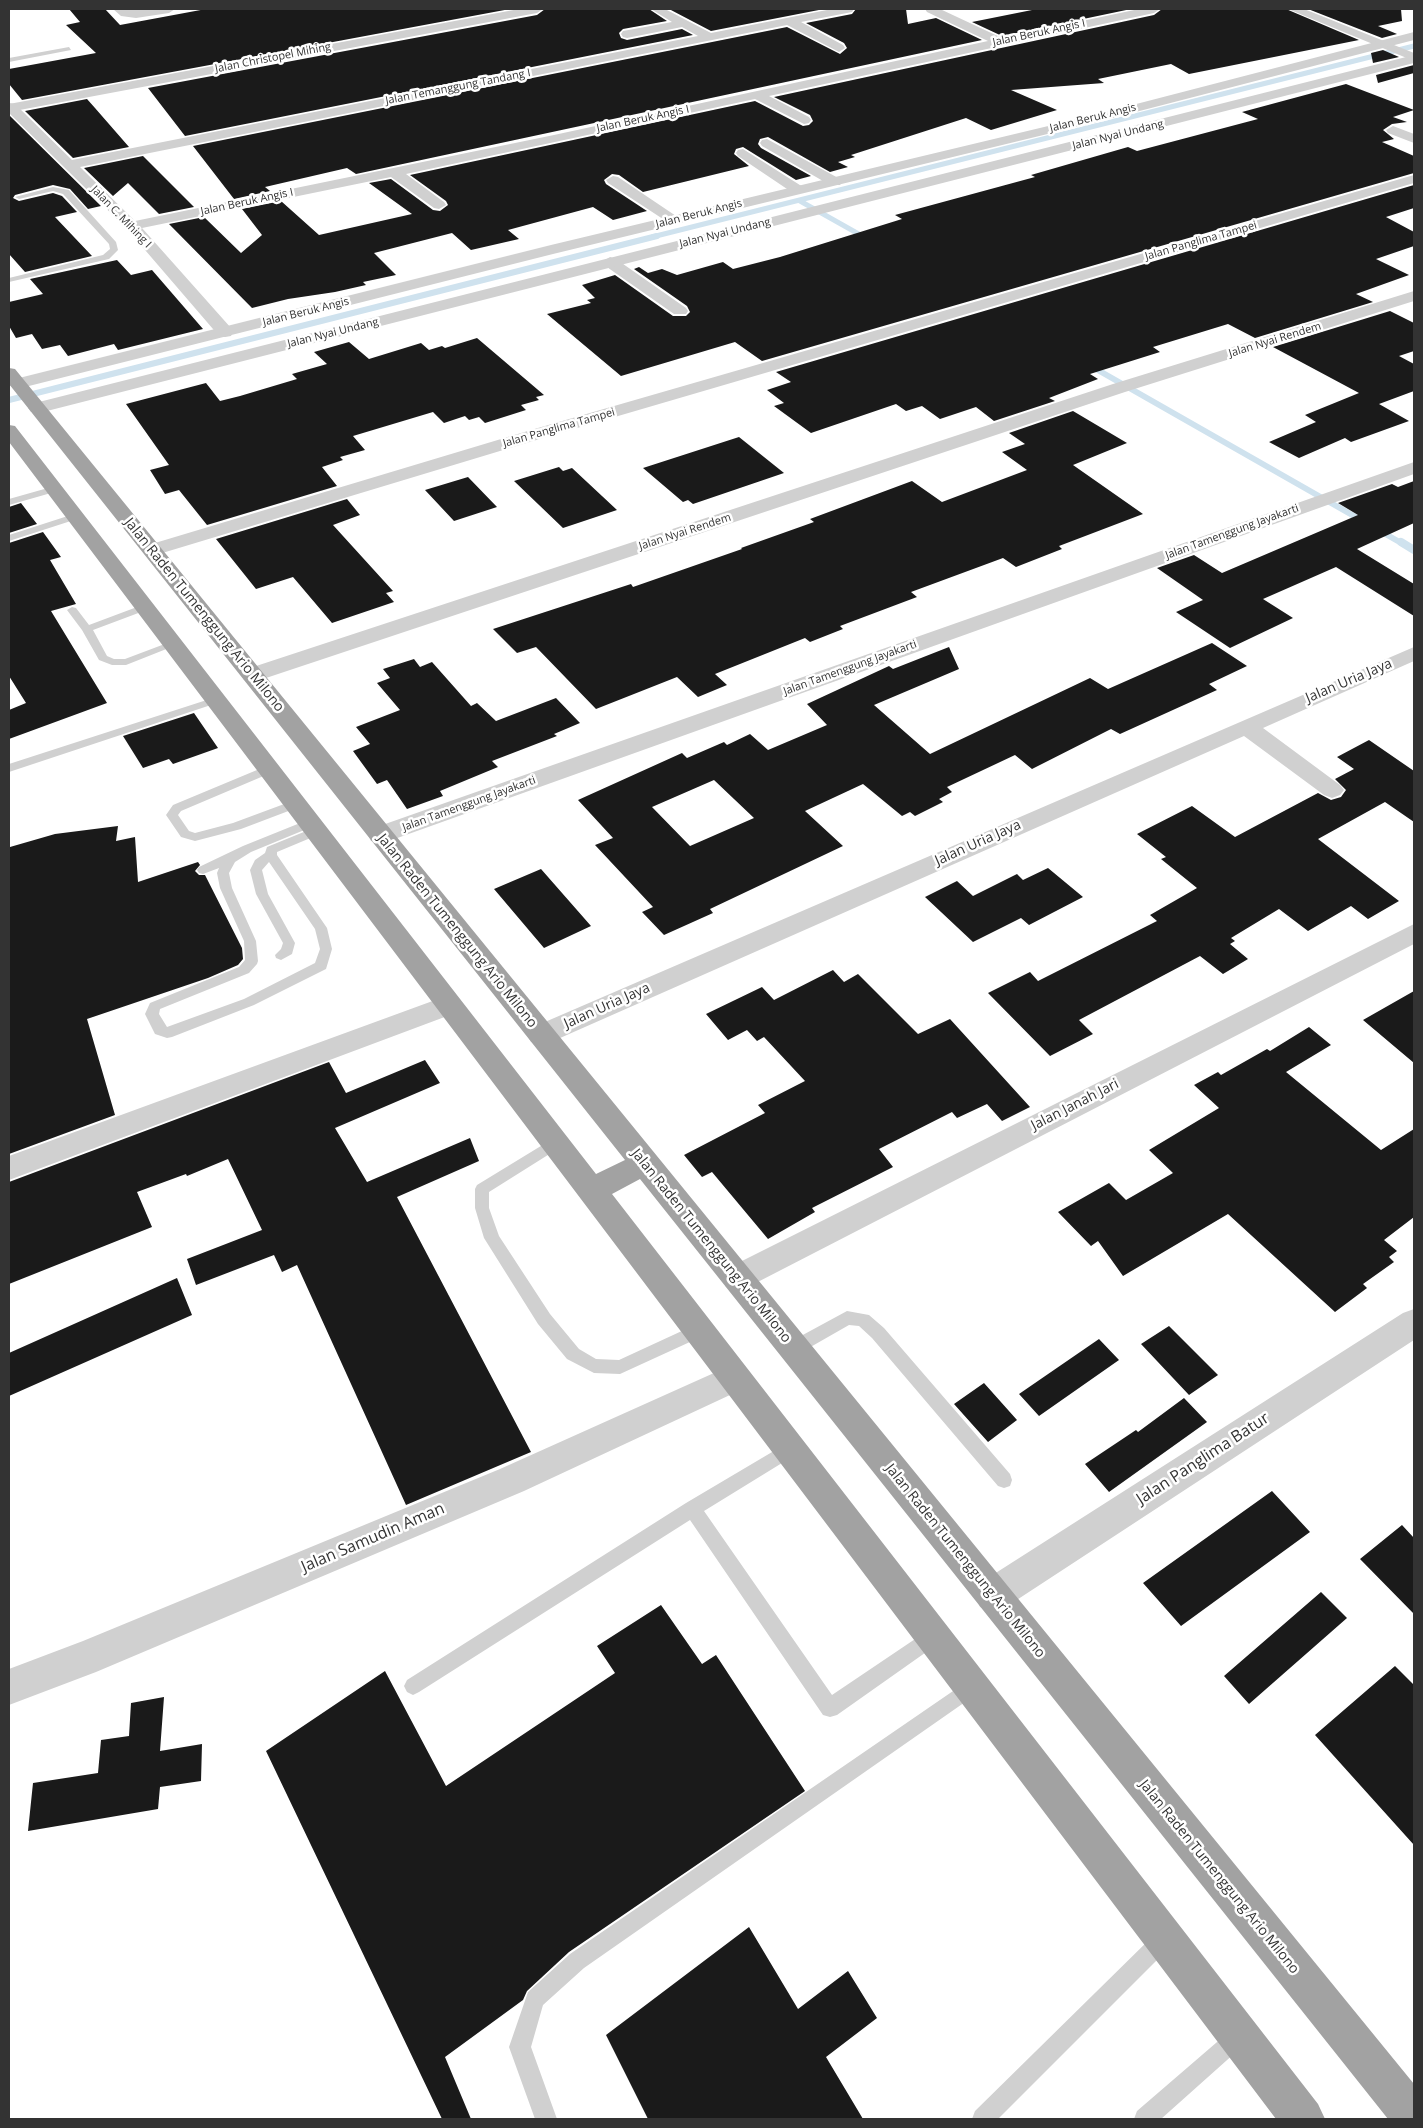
<!DOCTYPE html>
<style>
body{margin:0}
#map{position:relative;width:1423px;height:2128px;overflow:hidden;background:#fff;font-family:"Open Sans",sans-serif}
canvas{display:block}
.frame{position:absolute;inset:0;border:10px solid #333;pointer-events:none}
</style>
<div id="map">
<canvas width="1423" height="2128"></canvas>
<div class="frame"></div>
</div>
<script>
const c = document.querySelector('canvas').getContext('2d');
c.lineJoin = 'round';
const poly = rows => new Path2D(rows.map(r => 'M' + r).join(''));
function trace(path, color, width, dash) { c.strokeStyle = color; c.lineWidth = width; c.lineCap = dash ? 'butt' : 'round'; c.setLineDash(dash || []); c.stroke(path); }
function fill(path, color) { c.fillStyle = color; c.fill(path, 'evenodd'); }
function label(font, color, halo, rows, align = 'center') {
  c.font = font + ' "Open Sans",sans-serif'; c.lineWidth = 5; c.setLineDash([]); c.textBaseline = 'middle'; c.strokeStyle = halo; c.fillStyle = color; for (const [text, x, y, turn = 0] of rows) {
    c.save(); c.translate(x, y); c.rotate((+turn || 0) * Math.PI / 180); c.textAlign = isNaN(turn) ? turn : align; if (halo) c.strokeText(text, 0, 0); c.fillText(text, 0, 0); c.restore();
  }
}
trace(poly([
 [800,201,864,237],
 [652,237,1414,46]
]), '#cfe2ee', 5);
trace(poly([
 [862,236,868,239],
 [1089,365,1403,544],
 [9,400,657,236]
]), '#cfe2ee', 6);
trace(poly([
 [1401,542,1414,550]
]), '#cfe2ee', 8);
fill(poly([
 [69,9,105,9,120,25,206,9,510,9,22,100,9,84,9,69,96,53,66,25,80,22],
 [545,9,649,9,667,21,623,29,619,33,621,38,627,40,682,29,693,35,185,136,148,88,537,15],
 [669,9,824,9,711,31],
 [856,9,906,9,908,24,936,18,982,40,356,174,347,168,265,187,270,191,234,199,193,146,787,27,840,54,847,48,844,43,806,23,852,14],
 [1037,9,1131,9,1002,36,972,22],
 [1162,9,1286,9,1359,40,1189,74,1171,64,1098,79,1104,83,1011,90,1057,110,991,130,966,118,851,155,855,157,838,162,848,167,830,172,768,137,760,139,758,144,761,148,811,176,796,180,743,147,736,149,734,154,749,166,643,192,619,175,612,174,604,180,606,184,647,211,613,220,593,207,508,230,519,239,471,250,452,233,374,253,396,275,363,282,366,285,335,292,288,299,252,308,169,224,204,217,241,253,262,235,242,209,281,201,319,235,412,214,369,183,391,179,433,210,440,211,448,205,446,201,410,175,755,101,803,126,809,125,813,121,810,115,774,97,1154,15],
 [1308,9,1401,9,1402,21,1378,26,1397,34,1382,38],
 [1383,50,1399,57,1373,63,1371,53],
 [1414,65,1414,73,1378,83,1376,75],
 [1346,84,1414,110,1393,117,1407,122,1392,124,1383,130,1394,139,1382,142,1414,156,1414,173,762,361,735,342,621,376,547,314,591,303,587,300,595,298,582,285,615,275,673,316,686,316,690,312,687,306,634,269,639,267,648,273,662,269,677,275,723,262,733,269,780,257,902,219,895,215,1035,177,1031,175,1128,147,1137,151,1258,119,1242,112],
 [87,99,95,108,129,147,73,158,25,111],
 [9,115,101,206,88,209,70,189,53,185,15,195,13,198,19,201,53,193,62,196,77,212,55,217,92,256,25,272,9,254],
 [143,156,194,207,159,214,128,183,113,196,84,168],
 [1414,185,1414,208,1386,217,1414,232,1414,246,1376,259,1409,275,1356,294,1373,302,1255,338,1228,324,1153,347,1160,352,1090,374,1098,379,1049,398,1055,401,994,421,976,407,940,419,922,406,906,411,896,404,811,433,774,406,784,403,767,390,791,382,776,372],
 [117,260,131,275,152,270,203,329,118,350,114,344,68,356,60,345,42,349,32,334,16,338,9,326,9,302,43,294,30,279],
 [1390,311,1414,323,1414,351,1399,356,1414,364,1414,391,1379,404,1409,421,1351,442,1345,438,1299,458,1269,442,1316,422,1305,415,1359,393,1273,347],
 [477,338,544,395,536,397,539,400,521,405,526,410,485,423,479,417,469,420,465,416,444,423,433,412,353,436,365,450,340,457,343,460,322,467,337,486,207,525,179,490,165,494,150,470,169,465,126,404,206,383,220,401,240,396,297,379,292,374,327,364,314,352,349,342,369,359,421,343,429,350,442,346,445,348],
 [1073,411,1127,443,1073,465,1143,514,1059,546,1062,549,1016,567,1003,558,911,592,917,597,840,626,843,629,810,642,805,638,715,674,727,685,698,697,677,677,596,709,536,647,517,653,493,629,631,584,633,587,742,549,741,548,814,522,810,519,912,481,942,502,1027,470,1002,452,1025,444,1009,433],
 [739,437,784,473,693,504,688,500,683,502,643,468],
 [559,467,563,471,572,468,617,510,563,528,514,481],
 [468,477,497,507,454,521,425,490],
 [1414,481,1414,523,1357,549,1414,584,1414,616,1336,567,1263,599,1293,618,1230,648,1176,612,1203,600,1157,568,1194,555,1222,573,1358,515,1338,503,1392,484,1398,487],
 [347,499,360,515,333,525,393,591,386,593,394,602,332,623,293,577,256,589,216,539],
 [21,503,37,524,9,533,9,507],
 [43,532,61,557,50,560,76,604,51,611,107,703,9,739,9,710,26,703,9,676,9,543],
 [1212,643,1247,666,1209,684,1217,690,1120,734,1111,729,1032,769,1015,755,947,787,952,792,939,799,943,802,915,816,910,812,902,816,863,784,805,811,843,846,710,909,713,913,664,935,642,912,653,907,595,845,613,838,578,800,682,753,687,758,724,742,727,745,750,734,768,750,827,725,807,704,889,666,893,669,949,647,959,669,874,705,930,754,1090,678,1108,689],
 [714,780,754,818,690,846,652,807],
 [414,659,420,667,432,662,471,706,477,703,496,721,556,698,580,723,554,734,557,736,492,761,498,767,440,791,443,796,407,809,387,780,377,784,353,751,370,744,356,727,400,710,377,683,390,678,383,669],
 [194,713,218,748,173,764,169,759,143,768,123,736],
 [1369,740,1414,771,1414,822,1385,802,1318,839,1399,901,1368,919,1351,906,1308,931,1279,909,1231,938,1235,941,1230,944,1248,959,1223,974,1200,956,1079,1020,1093,1034,1050,1056,988,993,1030,972,1038,981,1157,921,1150,915,1197,888,1161,859,1166,857,1137,834,1192,806,1235,837,1318,793,1331,800,1341,797,1346,790,1335,779,1354,769,1337,757],
 [118,826,116,841,135,837,138,882,198,862,200,865,195,871,199,875,205,875,242,948,243,959,238,965,208,978,87,1019,115,1115,9,1154,10,847,55,834],
 [1048,868,1083,897,1029,925,1021,918,973,942,925,897,957,881,973,896,1017,874,1023,880],
 [541,869,591,926,544,948,494,889],
 [833,970,844,982,858,974,918,1034,950,1019,1030,1107,1002,1121,987,1104,957,1118,952,1112,879,1149,893,1167,812,1208,815,1212,768,1239,712,1172,702,1177,684,1155,765,1113,758,1105,805,1081,764,1037,757,1041,747,1030,728,1040,706,1014,762,987,774,1000],
 [1414,991,1414,1063,1363,1020],
 [1309,1027,1331,1045,1286,1072,1381,1150,1414,1129,1414,1217,1384,1240,1397,1251,1389,1257,1394,1262,1363,1284,1367,1288,1335,1312,1228,1214,1123,1276,1098,1241,1091,1246,1058,1212,1109,1183,1126,1200,1173,1173,1149,1150,1219,1108,1194,1085,1218,1072,1221,1075,1267,1049,1270,1051],
 [425,1060,440,1083,335,1128,367,1182,470,1138,479,1161,397,1197,531,1452,406,1505,297,1265,282,1272,274,1255,196,1285,187,1259,262,1230,228,1159,187,1176,186,1174,137,1192,152,1227,9,1284,9,1182,329,1062,346,1093],
 [177,1278,192,1315,9,1396,9,1353],
 [1169,1326,1218,1375,1189,1395,1141,1344],
 [1099,1339,1119,1360,1039,1416,1019,1394],
 [984,1383,1017,1420,988,1442,954,1404],
 [1184,1398,1207,1422,1109,1492,1085,1464,1136,1430,1138,1432],
 [1272,1491,1310,1532,1181,1626,1143,1583],
 [1402,1525,1414,1538,1414,1614,1360,1559],
 [1321,1592,1347,1618,1249,1704,1224,1676],
 [661,1605,702,1664,716,1655,805,1791,569,1952,527,1991,523,2000,445,2057,471,2119,442,2119,266,1751,385,1671,446,1786,615,1673,597,1646],
 [1395,1666,1414,1685,1414,1845,1315,1735],
 [164,1697,160,1751,202,1744,201,1781,160,1787,158,1809,28,1831,33,1783,98,1773,101,1740,129,1736,131,1703],
 [749,1927,798,2009,848,1971,877,2018,826,2057,863,2119,648,2119,606,2035]
]), '#1a1a1a');
fill(poly([
 [69,47,71,50,9,62,9,58,69,47],
 [53,187,69,190,116,242,118,250,109,259,9,282,9,278,103,255,110,249,109,244,63,194,53,191,19,199,15,197,53,187],
 [55,486,60,489,58,491,9,505,9,499,55,486],
 [74,514,77,515,77,519,9,541,9,535,74,514],
 [145,604,149,605,149,609,93,630,107,656,114,659,125,659,170,642,174,641,179,644,126,665,112,665,99,660,82,630,67,610,72,607,76,608,89,625,145,604],
 [216,697,222,700,220,702,9,772,9,764,216,697],
 [269,765,275,769,273,772,181,811,178,815,189,831,195,833,233,823,295,800,301,804,299,807,241,829,195,841,181,837,166,815,173,805,269,765],
 [310,819,316,823,314,826,251,852,235,862,229,873,232,888,256,941,258,961,257,964,249,973,160,1009,159,1014,167,1027,244,999,315,963,320,949,315,929,269,862,262,870,268,894,295,943,292,954,281,960,276,958,275,955,281,949,283,943,256,894,250,870,255,860,265,853,267,847,316,827,320,828,322,831,320,834,277,852,277,855,327,928,332,949,326,969,254,1005,172,1037,167,1038,155,1034,145,1014,150,1003,239,967,245,960,244,941,220,888,217,873,219,868,203,874,199,873,197,870,199,867,243,846,310,819],
 [554,1138,559,1140,561,1144,559,1148,489,1192,489,1208,499,1236,550,1314,579,1349,596,1359,619,1360,697,1324,703,1326,705,1331,703,1336,620,1374,594,1373,567,1359,538,1324,484,1238,475,1208,475,1189,477,1185,554,1138],
 [847,1311,869,1315,884,1328,1010,1474,1012,1480,1010,1486,1004,1488,998,1486,872,1338,859,1326,849,1325,800,1353,794,1355,788,1353,786,1348,788,1343,847,1311],
 [789,1442,795,1445,797,1450,795,1455,704,1511,832,1695,927,1631,933,1628,939,1631,942,1637,939,1643,837,1715,830,1717,823,1715,690,1520,419,1692,413,1695,407,1692,404,1686,407,1680,686,1503,789,1442],
 [972,1678,978,1681,981,1687,978,1693,584,1968,543,2005,531,2047,557,2119,535,2119,509,2047,528,1992,570,1954,972,1678],
 [1163,1930,1170,1933,1173,1940,1170,1947,998,2119,972,2119,975,2111,1156,1933,1163,1930],
 [1238,2027,1245,2030,1248,2037,1245,2044,1161,2119,1134,2119,1137,2111,1231,2030,1238,2027]
]), '#d0d0d0');
fill(poly([
 [113,9,136,10,175,9,169,13,136,18,121,16,113,9],
 [651,9,665,9,711,33,832,9,854,9,852,12,801,22,843,45,845,48,839,52,787,25,80,167,135,221,554,135,988,41,927,12,925,9,940,9,1002,38,1139,9,1160,9,1154,13,769,96,809,117,811,120,809,123,804,124,755,99,406,174,444,202,446,205,439,209,434,208,391,177,142,228,231,328,233,332,231,336,225,337,219,336,127,229,9,113,9,103,15,104,72,160,698,36,682,27,627,38,623,37,621,34,623,31,672,22,651,9],
 [1288,9,1304,9,1414,53,1414,61,1288,9],
 [1393,126,1414,134,1414,143,1388,133,1386,130,1393,126],
 [767,139,840,179,842,182,840,185,830,185,762,146,760,143,762,140,767,139],
 [743,149,803,187,805,190,803,193,793,193,738,156,736,153,738,150,743,149],
 [1414,175,1414,183,543,438,159,554,145,554,142,550,145,546,531,430,1414,175],
 [613,176,618,177,682,220,674,225,669,223,608,183,606,180,613,176],
 [610,257,616,259,686,308,688,311,686,314,674,314,604,265,602,262,610,257],
 [1414,291,1414,301,1125,392,260,680,252,682,244,680,241,675,244,670,1113,384,1414,291],
 [1414,462,1414,474,389,841,380,843,371,841,368,835,371,829,1414,462],
 [1414,647,1414,661,1263,728,1340,785,1344,790,1340,795,1332,798,1324,795,1244,736,551,1042,541,1045,531,1042,527,1035,531,1028,1414,647],
 [1414,924,1414,944,748,1287,737,1291,726,1287,722,1278,726,1269,1414,924],
 [449,995,458,998,462,1005,458,1012,9,1180,9,1156,449,995],
 [1414,1309,1414,1340,1006,1607,993,1612,980,1607,975,1595,980,1583,1403,1313,1414,1309],
 [734,1364,745,1368,750,1378,745,1388,524,1491,96,1672,9,1705,9,1669,83,1641,500,1469,734,1364]
]), '#d0d0d0');
fill(poly([
 [519,9,543,9,537,13,9,112,9,104,519,9],
 [1414,32,1414,40,1097,122,553,254,17,389,9,385,11,380,551,245,1090,116,1414,32],
 [1414,55,1414,63,43,412,31,412,28,408,31,404,1414,55]
]), '#d0d0d0');
fill(poly([
 [9,368,15,369,1414,2084,1414,2119,1388,2119,640,1179,612,1194,1318,2104,1325,2119,1276,2119,9,442,9,425,15,426,596,1174,625,1160,9,384,9,368]
]), '#a2a2a2');
label('11px', '#333', '#fff', [
 ["Jalan Beruk Angis I",1039,33,-12],
 ["Jalan Christopel Mihing",273,58,-11],
 ["Jalan Temanggung Tandang I",458,87,-11],
 ["Jalan Beruk Angis",1093,118,-14],
 ["Jalan Beruk Angis I",643,119,-12],
 ["Jalan Nyai Undang",1118,135,-14],
 ["Jalan Beruk Angis I",247,202,-12],
 ["Jalan Beruk Angis",699,214,-14],
 ["Jalan C. Mihing I",121,217,46],
 ["Jalan Nyai Undang",725,233,-14],
 ["Jalan Panglima Tampei",1201,241,-16],
 ["Jalan Beruk Angis",306,312,-14],
 ["Jalan Nyai Undang",333,333,-14],
 ["Jalan Nyai Rendem",1275,340,-17],
 ["Jalan Panglima Tampei",559,428,-16],
 ["Jalan Nyai Rendem",685,532,-18],
 ["Jalan Tamenggung Jayakarti",1232,532,-20],
 ["Jalan Tamenggung Jayakarti",850,668,-20],
 ["Jalan Tamenggung Jayakarti",469,804,-20]
]);
label('14px', '#333', '#fff', [
 ["Jalan Raden Tumenggung Ario Milono",204,615,51],
 ["Jalan Uria Jaya",1349,681,-23],
 ["Jalan Uria Jaya",978,843,-24],
 ["Jalan Raden Tumenggung Ario Milono",457,931,51],
 ["Jalan Uria Jaya",607,1006,-24],
 ["Jalan Janah Jari",1075,1105,-27],
 ["Jalan Raden Tumenggung Ario Milono",711,1246,51],
 ["Jalan Raden Tumenggung Ario Milono",965,1561,51],
 ["Jalan Raden Tumenggung Ario Milono",1219,1877,51]
]);
label('16px', '#333', '#fff', [
 ["Jalan Panglima Batur",1203,1459,-33],
 ["Jalan Samudin Aman",373,1538,-23]
]);
</script>
